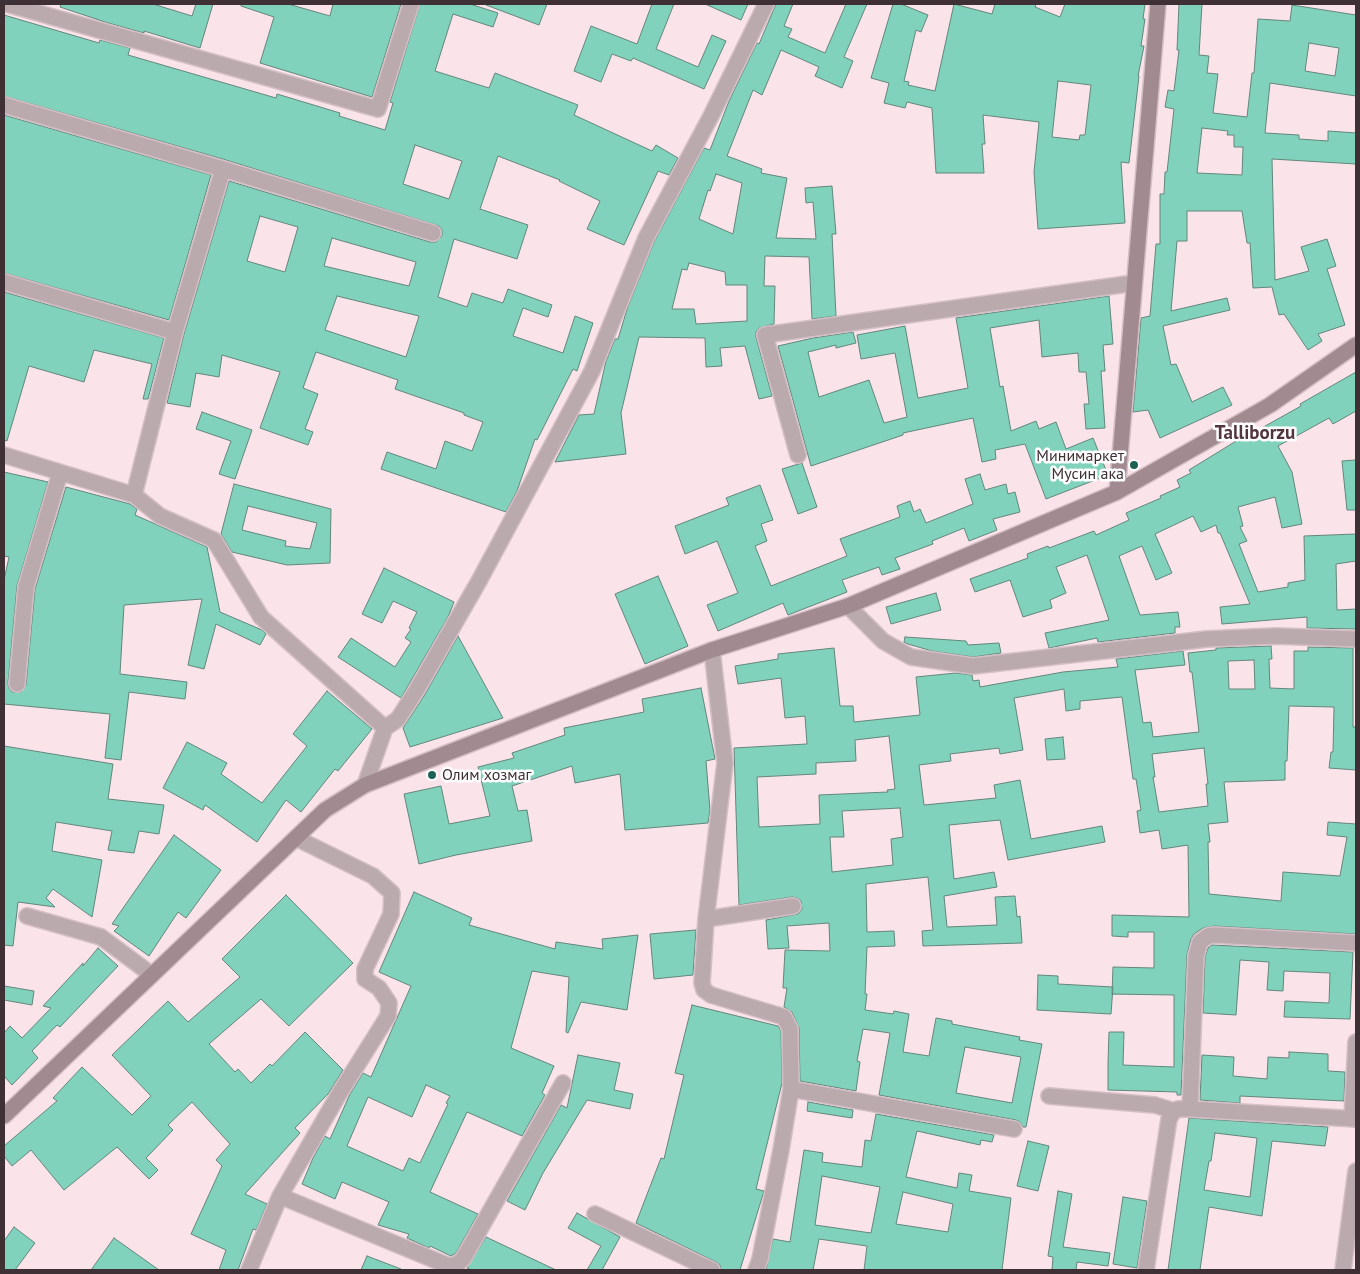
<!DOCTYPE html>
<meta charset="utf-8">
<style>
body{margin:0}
#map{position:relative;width:1360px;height:1274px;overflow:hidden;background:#fae3e9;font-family:"PT Sans",sans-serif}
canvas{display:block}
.frame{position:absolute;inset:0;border:5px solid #3e3034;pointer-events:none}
</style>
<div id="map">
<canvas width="1360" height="1274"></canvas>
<div class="frame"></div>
</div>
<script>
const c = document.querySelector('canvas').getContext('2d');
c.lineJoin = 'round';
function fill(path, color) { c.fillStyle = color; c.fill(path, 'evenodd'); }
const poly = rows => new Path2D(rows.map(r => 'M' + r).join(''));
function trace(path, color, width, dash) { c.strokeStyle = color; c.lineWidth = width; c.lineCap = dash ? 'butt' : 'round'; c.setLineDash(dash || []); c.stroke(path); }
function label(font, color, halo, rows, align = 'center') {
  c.font = font + ' "PT Sans",sans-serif'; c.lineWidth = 5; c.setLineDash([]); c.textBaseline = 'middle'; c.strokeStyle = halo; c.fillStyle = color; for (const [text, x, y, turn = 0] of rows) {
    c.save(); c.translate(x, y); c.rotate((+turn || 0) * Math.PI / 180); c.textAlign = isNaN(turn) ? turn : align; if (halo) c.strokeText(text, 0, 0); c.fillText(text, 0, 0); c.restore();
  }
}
const building = poly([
 [61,4,153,4,192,16,196,4,213,4,200,48,144,31,144,33,105,22,60,7,61,4],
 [241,4,288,4,330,16,333,4,401,4,372,97,260,63,274,17,241,6,241,4],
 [420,4,470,4,498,13,493,27,453,14,435,71,489,88,495,73,578,105,574,115,652,151,656,145,678,158,669,175,658,171,624,245,587,229,600,201,559,181,560,180,498,156,480,209,528,225,517,259,454,239,438,297,467,307,472,293,503,303,508,289,552,305,548,317,523,308,513,336,563,353,575,316,593,323,577,371,573,369,537,440,535,439,517,491,506,512,381,469,387,452,436,469,445,441,472,451,483,422,464,415,464,413,395,389,398,380,316,352,303,388,318,394,305,429,313,432,308,445,260,428,280,372,222,355,219,377,196,373,190,407,167,403,184,334,229,181,430,242,436,242,442,236,442,230,439,226,226,160,4,96,4,15,99,43,100,40,130,48,128,55,276,98,277,94,340,113,339,116,385,130,393,103,390,102,420,4],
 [415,145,462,161,449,199,403,184,415,145],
 [260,216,298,227,285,272,247,261,260,216],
 [332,238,416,262,409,286,324,266,332,238],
 [337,296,419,316,406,357,325,330,337,296],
 [487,4,547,4,539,25,486,5,487,4],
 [652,4,674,4,656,49,698,67,712,35,726,41,704,89,633,58,631,61,612,54,601,82,574,71,591,26,637,44,652,4],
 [705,4,748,4,741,20,705,4],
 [776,4,793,4,784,26,792,29,788,37,825,53,846,4,867,4,844,57,853,61,842,88,815,76,819,67,781,50,762,95,753,90,727,156,762,169,761,173,787,178,776,238,816,239,813,202,806,203,805,188,832,186,836,234,832,234,836,316,812,319,809,257,765,256,764,286,775,286,774,324,759,328,756,332,756,337,772,396,759,399,745,346,720,348,722,366,706,367,705,338,639,337,621,413,626,454,555,462,579,415,594,414,606,361,615,339,618,339,628,306,654,242,704,148,710,150,729,101,757,43,759,44,776,4],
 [716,174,742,183,733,234,699,219,708,190,710,191,716,174],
 [689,263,725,272,726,285,747,285,747,321,696,324,694,309,672,309,682,269,687,270,689,263],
 [893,4,901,4,928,15,921,32,916,30,904,81,909,82,908,85,935,91,954,4,992,14,995,4,1036,4,1035,7,1060,17,1065,4,1145,4,1143,19,1145,19,1141,46,1144,46,1138,76,1139,76,1129,163,1121,162,1125,223,1038,229,1034,172,1039,122,983,115,985,144,982,144,984,173,936,173,932,108,907,102,905,108,884,103,889,83,871,78,893,4],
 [1058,81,1091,85,1085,135,1080,135,1079,140,1052,137,1058,81],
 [1179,4,1202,4,1199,55,1209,56,1207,73,1218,74,1213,113,1247,117,1252,73,1254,73,1258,19,1290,21,1292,5,1356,15,1356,96,1270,83,1265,133,1299,135,1299,139,1328,141,1328,131,1356,133,1356,164,1272,159,1275,280,1309,271,1301,247,1327,239,1336,266,1327,269,1345,325,1318,334,1322,341,1308,350,1284,314,1279,315,1272,287,1253,288,1250,243,1247,243,1242,211,1187,211,1187,241,1177,241,1171,311,1227,298,1230,310,1163,326,1171,365,1176,364,1192,402,1223,387,1232,405,1160,438,1148,410,1133,412,1141,318,1150,316,1156,244,1160,244,1160,194,1164,194,1165,172,1167,172,1174,109,1165,107,1168,90,1174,91,1179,50,1177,50,1179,4],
 [1309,43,1339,48,1335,76,1305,71,1309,43],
 [1202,128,1228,131,1227,135,1234,135,1234,147,1243,147,1242,175,1197,173,1202,128],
 [4,115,211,175,169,320,4,273,4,115],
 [4,292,164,338,148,399,143,399,152,364,94,350,84,382,29,366,7,441,4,440,4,292],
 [1109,296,1113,344,1103,345,1105,371,1101,371,1105,428,1086,429,1084,404,1089,404,1086,372,1079,372,1078,353,1042,357,1039,320,990,328,1000,387,1003,386,1011,431,1036,421,1039,429,1056,422,1066,449,1093,438,1108,475,1046,499,1025,444,995,450,996,459,982,462,973,418,903,433,903,435,811,466,778,346,813,338,853,332,856,343,836,348,836,345,808,352,819,397,869,380,884,423,907,417,895,353,861,359,857,335,905,326,918,398,968,388,956,318,1109,296],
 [1356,372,1356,411,1333,424,1329,418,1278,446,1292,472,1302,524,1282,528,1275,497,1238,507,1243,526,1240,527,1247,541,1239,544,1258,592,1288,587,1288,583,1305,580,1304,536,1356,534,1356,561,1336,564,1337,610,1356,609,1356,629,1307,628,1307,617,1222,624,1220,607,1250,604,1220,533,1218,533,1216,525,1201,532,1193,516,1155,534,1172,573,1156,580,1142,546,1119,556,1140,615,1178,612,1180,627,1175,627,1175,633,1098,642,1097,638,1049,648,1045,633,1109,620,1087,555,1056,567,1066,593,1050,600,1052,608,1023,617,1010,580,975,592,970,579,1028,558,1027,554,1048,546,1049,548,1094,531,1096,535,1129,520,1126,513,1161,498,1160,496,1180,487,1177,480,1191,473,1189,470,1241,438,1242,439,1301,406,1300,404,1356,372],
 [202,412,252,430,235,479,219,474,231,441,196,429,202,412],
 [1356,460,1356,510,1347,510,1342,461,1356,460],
 [802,463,817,507,798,514,782,469,802,463],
 [4,472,48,482,17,586,8,683,9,688,12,692,21,692,26,685,35,589,66,487,130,504,137,509,135,515,207,547,220,612,262,630,266,634,260,645,216,624,204,669,188,665,202,599,124,605,120,674,187,682,185,699,129,692,121,760,105,758,110,714,4,704,4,580,9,557,4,556,4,472],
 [980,474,985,490,1006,484,1008,494,1015,492,1020,512,993,519,997,530,969,541,964,528,932,541,933,544,895,558,900,569,882,575,879,567,842,580,847,592,788,615,783,603,718,631,707,605,738,593,717,541,685,554,675,526,729,505,726,498,760,485,773,520,761,524,767,541,755,546,771,586,847,556,840,539,900,517,897,506,910,501,914,512,920,509,926,523,973,504,965,479,980,474],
 [234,484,331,509,330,563,287,565,232,552,221,534,234,484],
 [248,506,317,523,310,549,285,546,286,541,242,530,248,506],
 [384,568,454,602,448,617,401,698,338,657,351,638,395,667,411,642,405,638,411,629,409,628,417,612,393,601,382,623,362,614,384,568],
 [658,576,688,646,645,664,615,594,658,576],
 [936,593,941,610,891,624,886,607,936,593],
 [458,636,503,718,410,747,403,728,424,696,458,636],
 [905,637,966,641,968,645,999,643,1001,653,973,657,932,651,908,644,904,642,905,637],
 [1271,646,1272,659,1269,659,1270,688,1294,689,1294,651,1308,651,1308,647,1353,648,1353,727,1356,727,1356,770,1329,768,1331,752,1333,752,1334,707,1289,706,1287,761,1285,761,1285,780,1224,782,1228,822,1208,824,1210,842,1208,842,1209,894,1281,901,1283,872,1340,876,1347,837,1327,835,1328,822,1356,824,1356,934,1214,926,1203,928,1194,934,1191,939,1187,955,1181,1095,1177,1095,1177,1092,1108,1090,1108,1063,1109,1032,1124,1032,1123,1065,1174,1067,1174,995,1112,994,1113,967,1154,968,1154,932,1128,932,1128,937,1112,936,1112,915,1189,917,1188,845,1162,849,1159,830,1140,833,1137,811,1141,810,1136,779,1133,779,1122,697,1080,701,1080,709,1066,711,1064,689,1014,698,1023,750,1000,754,999,748,950,754,951,761,919,765,924,805,996,798,994,785,1020,780,1031,839,1102,826,1105,842,1008,860,1000,820,949,825,954,879,994,872,997,887,944,896,947,927,997,925,995,897,1015,896,1017,917,1020,916,1022,943,923,946,922,931,933,930,928,877,866,884,867,932,894,931,895,946,867,947,865,994,867,994,865,1010,893,1014,894,1011,909,1014,903,1052,929,1056,936,1018,952,1021,952,1024,1020,1037,1019,1040,1042,1044,1026,1127,1023,1127,1020,1122,1016,1120,879,1095,890,1033,863,1029,857,1061,860,1062,856,1091,800,1081,799,1028,792,1012,784,1007,787,988,783,988,785,950,830,951,829,923,787,926,789,948,768,949,766,920,798,914,802,909,801,901,797,898,792,897,739,905,734,748,807,744,805,716,785,718,781,678,738,684,735,666,778,659,778,654,834,648,840,706,853,706,854,722,920,715,916,677,956,673,972,675,973,681,979,680,980,687,1063,672,1118,667,1116,659,1183,651,1185,665,1135,670,1143,723,1151,722,1153,737,1199,732,1192,672,1190,672,1188,653,1216,650,1216,648,1271,646],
 [1254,660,1255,689,1229,689,1228,661,1254,660],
 [889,736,895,789,887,790,888,792,819,795,820,824,759,827,757,777,816,774,816,763,856,761,855,740,889,736],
 [1204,748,1208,784,1206,784,1208,806,1159,812,1153,777,1155,777,1152,754,1204,748],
 [900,808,903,837,891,839,893,865,832,872,830,837,844,837,842,811,900,808],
 [965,1047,1021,1057,1012,1103,956,1093,965,1047],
 [701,688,715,759,706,761,710,810,708,823,625,830,620,774,575,783,572,766,512,786,518,811,527,810,532,841,456,855,419,864,404,794,441,786,449,824,490,816,478,767,514,758,512,753,565,735,564,728,644,712,642,699,701,688],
 [327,691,372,729,338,771,335,769,301,812,286,800,257,842,205,805,203,810,163,788,187,742,227,763,221,774,262,803,307,746,293,734,327,691],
 [1063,737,1065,759,1047,760,1045,739,1063,737],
 [4,746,113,764,108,799,164,805,159,834,139,831,134,853,108,850,112,831,56,822,52,851,102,860,92,917,53,889,46,898,55,907,18,902,13,946,4,945,4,746],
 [174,835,221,870,186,918,178,912,149,956,114,931,119,926,112,924,174,835],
 [414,892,472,918,469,925,555,949,556,942,603,949,602,939,638,935,627,1010,581,1002,568,1033,566,1032,569,977,532,971,511,1048,554,1066,542,1093,545,1095,522,1136,467,1112,430,1192,478,1214,456,1253,451,1256,430,1246,429,1248,407,1238,409,1234,378,1225,389,1202,342,1182,335,1199,302,1184,313,1158,325,1136,330,1139,350,1094,363,1073,371,1077,411,986,379,972,414,892],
 [426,1085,450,1096,446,1103,448,1104,420,1163,409,1158,403,1171,347,1146,368,1097,412,1117,426,1085],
 [286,895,353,963,289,1026,261,999,209,1044,235,1072,238,1069,251,1083,270,1064,272,1066,305,1032,343,1070,328,1094,295,1128,300,1133,245,1194,267,1204,256,1230,253,1229,238,1270,219,1270,226,1250,191,1234,222,1166,216,1160,230,1144,192,1102,168,1125,173,1130,146,1158,158,1170,149,1179,117,1147,64,1190,31,1150,12,1166,4,1156,4,1146,57,1101,53,1098,82,1067,132,1115,151,1096,112,1055,168,1001,188,1022,240,977,222,959,286,895],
 [696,930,693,975,654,979,650,934,696,930],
 [1212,945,1353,952,1350,1019,1284,1017,1285,1001,1329,1003,1330,973,1284,971,1283,991,1267,990,1269,962,1240,960,1236,1015,1203,1013,1205,957,1208,948,1212,945],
 [98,948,118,966,60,1027,57,1025,32,1051,38,1058,12,1085,4,1076,4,1033,10,1026,22,1038,51,1008,43,1006,83,963,83,966,98,948],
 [1038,975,1058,976,1058,984,1113,987,1111,1014,1037,1010,1038,975],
 [4,986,34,991,32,1005,4,1000,4,986],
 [692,1005,778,1026,781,1031,782,1083,756,1189,764,1191,740,1270,721,1270,720,1265,716,1262,636,1223,661,1158,664,1159,684,1075,675,1073,692,1005],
 [1289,1052,1328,1054,1328,1071,1345,1072,1344,1101,1240,1096,1240,1103,1200,1100,1202,1055,1234,1057,1233,1076,1267,1079,1268,1057,1289,1058,1289,1052],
 [578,1055,620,1063,614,1090,633,1094,630,1109,587,1100,543,1173,525,1210,507,1201,561,1105,567,1108,578,1055],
 [808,1102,853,1110,852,1118,807,1111,808,1102],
 [876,1114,994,1135,992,1142,981,1140,980,1145,917,1131,906,1177,957,1188,959,1173,972,1175,969,1191,1011,1198,1002,1270,864,1270,867,1246,819,1239,813,1270,766,1270,773,1239,790,1242,804,1150,823,1153,822,1162,862,1167,865,1140,871,1141,876,1114],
 [822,1176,880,1187,871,1233,815,1225,822,1176],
 [903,1192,953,1204,948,1232,896,1224,903,1192],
 [1189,1118,1328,1127,1325,1146,1272,1141,1262,1216,1209,1207,1200,1270,1168,1270,1189,1118],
 [1215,1133,1257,1138,1250,1197,1204,1190,1209,1161,1211,1161,1215,1133],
 [1028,1141,1049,1146,1038,1191,1017,1186,1028,1141],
 [1058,1191,1072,1194,1063,1247,1110,1253,1108,1266,1077,1262,1076,1270,1052,1270,1053,1257,1048,1256,1058,1191],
 [1123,1197,1147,1201,1137,1268,1113,1264,1123,1197],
 [577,1213,620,1237,602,1270,587,1270,601,1246,568,1228,577,1213],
 [14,1227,35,1243,15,1270,4,1270,4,1241,14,1227],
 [486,1237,556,1270,472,1270,467,1268,486,1237],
 [114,1238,159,1270,91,1270,114,1238],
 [367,1256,401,1269,401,1270,361,1270,367,1256]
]);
fill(building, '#81d2bc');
trace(building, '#62867b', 1);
const street = poly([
 [7,4,378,109,411,4],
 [4,105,223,169,433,233],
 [4,282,175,332,134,495],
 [175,332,223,169],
 [4,455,134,495,160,516,214,540,261,617,385,728,365,785],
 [798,455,765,335,1134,283],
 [848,606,883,641,911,657,973,666,1207,639,1276,636,1356,639],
 [712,650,725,763,706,919,702,983,704,990,711,995,784,1017,790,1029,791,1089,781,1150,760,1259,756,1270],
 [17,684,26,587,60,473],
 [385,728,398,719,416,691,479,581,592,371,646,238,712,114,766,4],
 [27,916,101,937,152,975],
 [706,919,793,906],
 [791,1089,1014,1129],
 [1049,1096,1155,1105,1174,1111,1178,1109,1190,1109,1356,1119],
 [1190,1109,1196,956,1200,942,1208,936,1214,935,1356,943],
 [1352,1119,1356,1042],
 [280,1196,339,1094,388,1016,389,1003,379,988,365,979,365,969,391,914,392,893,373,876,296,838],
 [595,1214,712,1270],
 [249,1270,280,1196,449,1266,457,1264,463,1259,563,1083],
 [1146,1270,1169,1119,1174,1111],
 [1343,1270,1356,1171]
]);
const secondary = poly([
 [1117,492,1158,4],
 [4,1116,325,810,365,785,712,650,848,606,1117,492,1270,405,1356,345]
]);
trace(street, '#d4bfc5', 18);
trace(secondary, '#d4bfc5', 18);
trace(street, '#baaaae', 15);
trace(secondary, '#a28a91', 15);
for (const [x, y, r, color] of [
 [1134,465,5,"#206354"],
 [432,775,5,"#206354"]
]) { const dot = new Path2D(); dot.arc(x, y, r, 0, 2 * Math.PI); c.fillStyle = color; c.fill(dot); trace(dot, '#fff', 2); }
label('16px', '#3e3034', '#fff', [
 ["Минимаркет",1124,456],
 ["Мусин ака",1124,474],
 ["Олим хозмаг",442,775,"left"]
], 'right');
label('bold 19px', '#52353d', '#fff', [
 ["Talliborzu",1255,434]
]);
</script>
